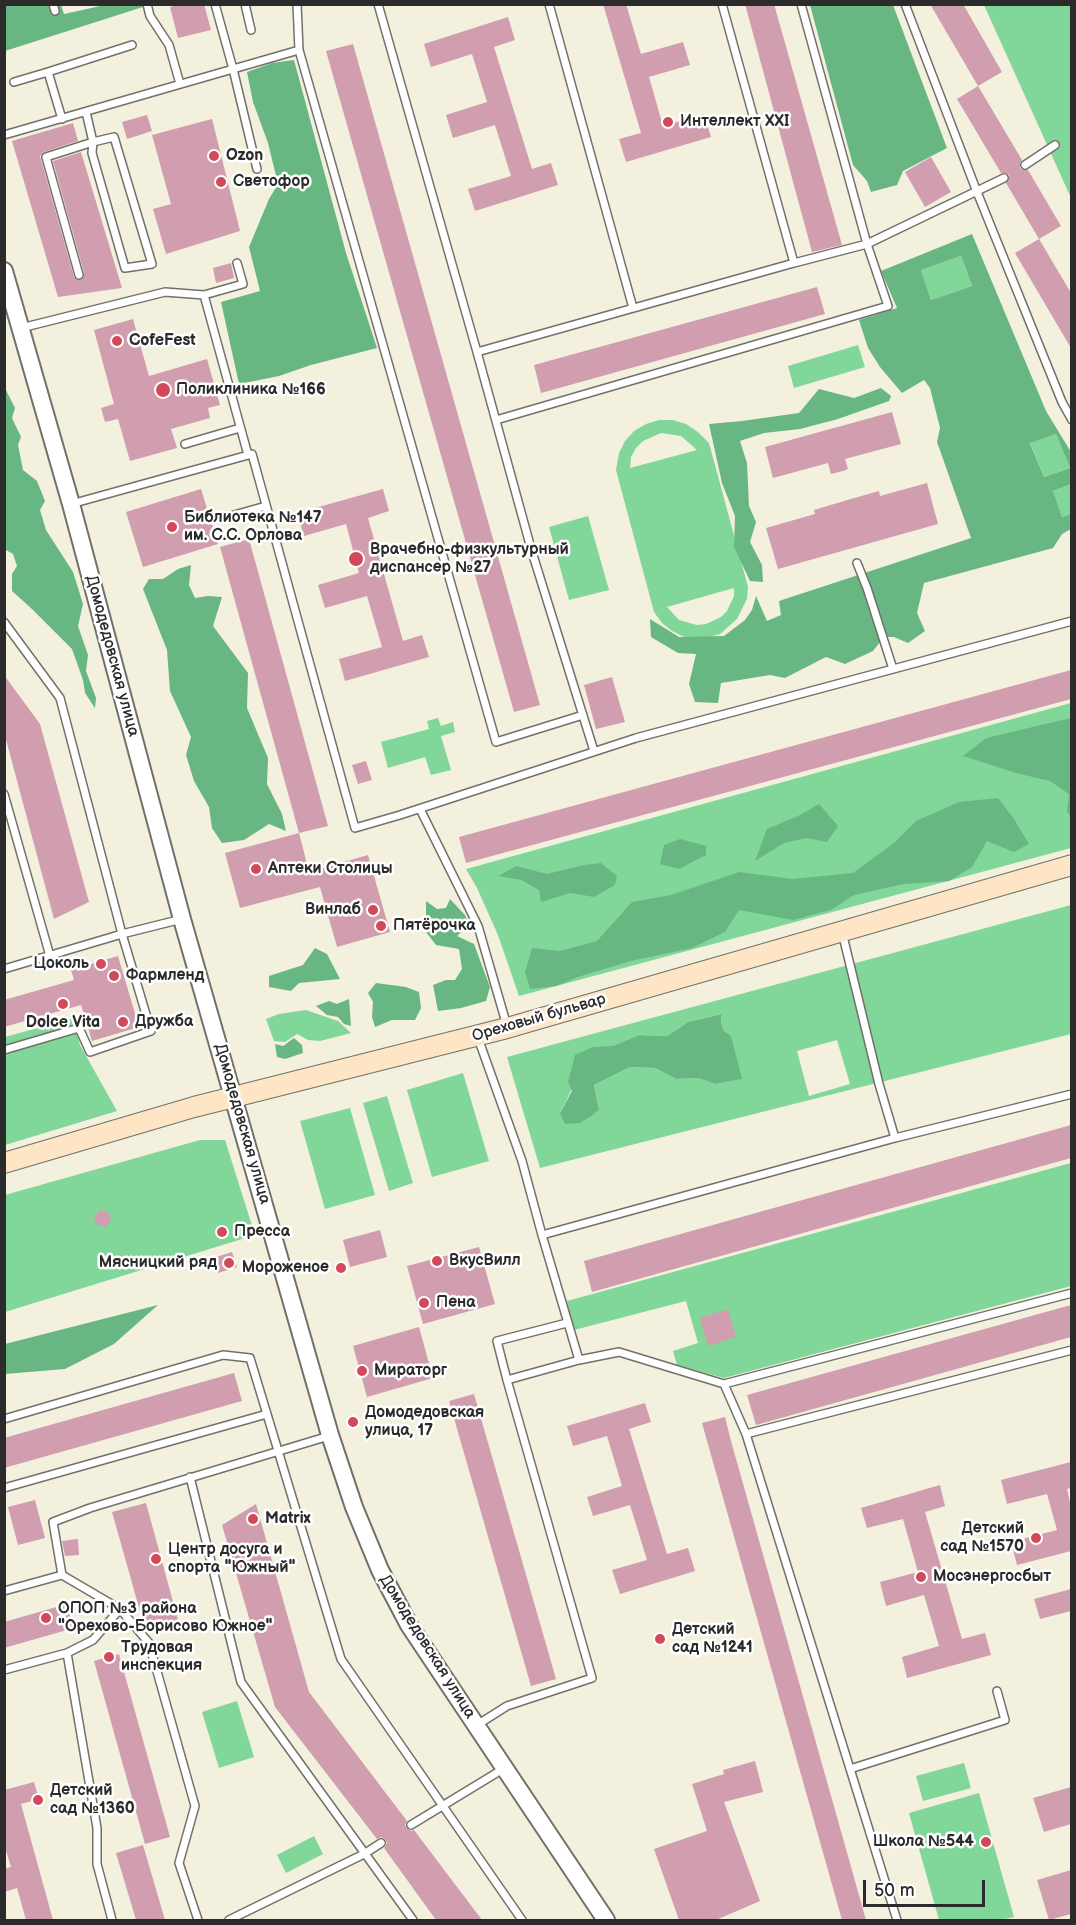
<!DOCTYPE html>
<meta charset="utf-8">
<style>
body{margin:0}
#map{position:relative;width:1076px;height:1925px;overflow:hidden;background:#f3f0de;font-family:"Balsamiq Sans",sans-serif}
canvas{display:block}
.frame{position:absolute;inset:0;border:6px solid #2b2b2b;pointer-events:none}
.scale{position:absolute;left:863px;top:1880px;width:122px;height:27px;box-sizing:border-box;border:3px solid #2b2b2b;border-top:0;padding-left:8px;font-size:18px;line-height:21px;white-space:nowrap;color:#2b2b2b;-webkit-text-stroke:4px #fff;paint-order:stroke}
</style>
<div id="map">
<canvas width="1076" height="1925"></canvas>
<div class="frame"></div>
<div class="scale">50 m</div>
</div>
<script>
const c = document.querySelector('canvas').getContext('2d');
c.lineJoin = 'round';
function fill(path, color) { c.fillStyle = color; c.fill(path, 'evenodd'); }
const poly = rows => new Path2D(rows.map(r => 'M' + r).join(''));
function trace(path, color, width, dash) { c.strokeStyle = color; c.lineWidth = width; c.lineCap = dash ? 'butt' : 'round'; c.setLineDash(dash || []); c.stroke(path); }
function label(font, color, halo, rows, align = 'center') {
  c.font = font + ' "Balsamiq Sans",sans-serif'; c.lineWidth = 5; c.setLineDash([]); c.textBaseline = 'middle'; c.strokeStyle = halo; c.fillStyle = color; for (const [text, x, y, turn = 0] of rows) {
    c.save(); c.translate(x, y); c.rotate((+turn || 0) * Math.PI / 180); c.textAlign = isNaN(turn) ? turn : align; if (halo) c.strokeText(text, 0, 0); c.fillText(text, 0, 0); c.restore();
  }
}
fill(poly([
 [984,5,1071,5,1071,198],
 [961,256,972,286,931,300,921,270],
 [858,345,865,367,794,388,788,366],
 [659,420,673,420,686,424,698,432,709,443,748,587,747,599,737,619,720,634,709,637,684,637,672,631,662,623,654,612,616,470,619,453,625,441,634,431,646,424],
 [661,433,681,436,697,450,630,468,631,457,636,448,643,441],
 [734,588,734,596,727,611,721,617,706,624,697,625,679,620,667,607],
 [1056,434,1070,468,1044,477,1030,442],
 [1071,484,1071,514,1062,517,1053,491],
 [588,516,609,590,569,600,549,527],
 [1071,703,1071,848,519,996,498,935,477,888,466,869],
 [438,718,441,726,453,722,455,732,441,736,451,770,431,775,425,757,388,768,381,742,429,729,427,721],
 [1071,905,1071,1034,540,1168,507,1057],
 [722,1014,721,1022,741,1079,715,1084,698,1078,676,1079,655,1068,630,1067,594,1085,599,1108,560,1113,593,1047,614,1047,639,1035,667,1036,688,1022],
 [837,1040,850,1084,809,1096,797,1051],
 [306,1010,338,1021,351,1033,320,1041,308,1040,297,1034,285,1042,274,1041,266,1019,279,1014],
 [73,1018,80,1045,117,1111,5,1145,5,1037],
 [463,1073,489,1161,432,1177,407,1090],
 [387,1096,413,1183,389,1191,363,1103],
 [350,1108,375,1195,325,1209,300,1121],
 [200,1140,225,1140,255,1235,5,1312,5,1195],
 [1071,1163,1071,1286,724,1378,677,1365,673,1351,698,1343,686,1301,574,1330,567,1301],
 [237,1701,254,1757,219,1768,202,1712],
 [964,1763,971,1788,923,1801,916,1776],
 [979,1793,1014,1917,1001,1920,939,1920,909,1813],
 [314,1836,323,1854,286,1873,277,1855]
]), '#81d69a');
fill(poly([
 [5,5,61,5,64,14,105,5,142,5,143,7,5,51],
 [810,5,893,5,947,148,903,171,897,185,871,192,867,181,853,165],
 [294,60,346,253,377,348,311,365,279,376,239,384,221,302,260,291,249,247,269,199,278,184,268,143,253,102,247,72,272,63],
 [972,234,1046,411,1071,452,1071,484,1053,491,1062,517,1071,514,1071,529,1062,534,1053,548,924,583,917,613,925,631,908,643,894,637,884,637,873,651,845,664,826,657,785,678,770,675,721,683,718,703,695,702,689,684,696,654,678,653,651,637,650,619,679,637,724,636,745,620,752,610,756,596,767,621,781,615,779,601,971,538,937,442,940,428,930,388,924,380,902,393,880,367,868,348,859,320,897,308,881,271],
 [961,256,972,286,931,300,921,270],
 [1056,434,1070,468,1044,477,1030,443],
 [5,388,15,408,12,418,21,437,18,445,23,470,37,481,45,501,40,510,46,530,73,572,83,604,78,626,88,655,86,671,96,698,95,708,85,693,83,680,72,649,32,609,12,591,12,574,17,566,13,554,4,549],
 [881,388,891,396,889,401,838,419,800,429,764,433,740,441,747,463,749,506,756,522,750,542,762,565,763,582,750,581,734,547,735,516,722,483,709,424,742,421,799,413,819,389,854,398],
 [191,565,189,585,195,598,208,596,222,597,213,626,248,673,247,708,268,758,267,784,282,814,286,831,269,824,244,840,222,843,212,828,209,807,194,781,186,755,191,737,170,691,167,650,143,589,149,579,163,579,178,569],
 [1071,718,1071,818,1067,811,1069,794,1050,781,1016,773,963,756,986,738],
 [998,798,1014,819,1029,844,1014,852,987,841,972,867,949,881,903,884,854,895,831,910,793,920,739,910,725,932,692,948,631,961,581,976,556,986,530,989,525,972,532,948,560,951,597,941,632,902,671,895,739,872,793,879,853,873,894,843,916,821,959,802],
 [819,804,838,826,827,842,806,838,784,843,755,861,767,829,798,816],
 [680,839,706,846,706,855,679,869,660,864,664,845],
 [601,863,617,876,615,885,594,897,570,893,541,902,539,890,521,880,498,876,516,866,547,874,584,865],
 [450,899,465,915,470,925,457,936,474,944,490,987,486,1001,461,1008,438,1011,433,985,446,980,455,980,462,969,459,949,436,945,426,932,426,901,437,909,446,908],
 [315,948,327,954,340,979,299,983,291,991,269,987,269,976,303,965],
 [376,983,406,987,419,992,421,1008,415,1020,392,1020,375,1027,372,1017,373,1002,368,993],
 [349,999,351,1026,344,1024,338,1017,327,1015,316,1006,329,1001,337,1004],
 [722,1014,721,1022,724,1031,731,1036,742,1079,715,1084,698,1078,676,1079,655,1068,630,1067,594,1085,599,1109,594,1114,580,1123,565,1124,560,1113,572,1091,568,1082,575,1055,593,1047,614,1046,639,1035,667,1036,688,1022],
 [294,1038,302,1045,303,1053,285,1059,277,1057,275,1044,283,1046],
 [158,1305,114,1344,65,1369,5,1374,5,1344]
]), '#68b782');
fill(poly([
 [181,4,204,4,211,30,178,38,170,7],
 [603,4,626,4,641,54,683,42,690,65,649,77,663,126,704,114,711,137,626,162,619,139,641,133],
 [745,4,774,4,842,245,812,252],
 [930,4,963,4,1002,72,978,86],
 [508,17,515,40,494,47,532,169,551,163,558,185,475,211,468,189,511,176,495,125,453,138,446,115,487,102,472,54,431,67,424,44],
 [353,44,540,705,514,712,326,51],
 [978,86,1022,160,1020,163,1020,168,1023,170,1028,170,1061,226,1039,239,1006,183,1009,179,1009,175,1005,173,1001,173,957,99],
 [147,115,152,131,127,139,122,122],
 [212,119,240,231,166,254,153,209,171,204,152,135],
 [73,123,78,141,44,152,40,156,74,277,80,280,83,278,84,273,53,161,81,152,122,288,58,297,12,141],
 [931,157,951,192,925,207,905,172],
 [1039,239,1071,293,1071,348,1015,253],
 [231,263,234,278,216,283,213,268],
 [817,287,825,314,541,393,534,365],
 [133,319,149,376,207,359,220,405,208,408,210,418,171,429,177,448,130,461,118,419,105,422,101,408,114,404,94,330],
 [892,412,901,444,845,459,848,469,843,471,831,474,828,463,773,478,765,447],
 [927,483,938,524,778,569,766,528,815,514,814,510,844,501,879,491,880,496],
 [201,489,218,544,143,567,126,512],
 [383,489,389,511,368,518,403,641,422,635,429,657,345,681,339,659,382,647,367,596,325,608,318,585,359,573,346,524,304,536,297,513],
 [249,539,328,826,299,833,220,547],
 [1071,670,1071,699,466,863,459,837],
 [4,675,40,724,89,902,54,919,4,732],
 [612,677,625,722,596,729,584,685],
 [366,761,372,780,358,784,352,765],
 [299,833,309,872,368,855,390,932,337,947,320,887,240,908,225,853],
 [118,956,139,1027,92,1041,81,1005,4,1027,4,1000,74,980,71,970],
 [1071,1125,1071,1158,592,1292,584,1261],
 [100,1210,109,1213,111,1221,105,1227,97,1225,94,1217],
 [380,1230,387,1257,350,1267,343,1240],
 [479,1247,495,1304,423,1324,407,1266],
 [232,1252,237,1267,218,1273,213,1258],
 [1071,1305,1071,1337,756,1425,747,1395],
 [728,1309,736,1337,708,1346,700,1318],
 [419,1327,433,1378,367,1397,353,1346],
 [234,1373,242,1401,4,1468,4,1438],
 [474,1394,556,1679,531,1686,449,1401],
 [645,1403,651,1422,629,1429,667,1554,688,1548,695,1571,620,1594,612,1570,647,1560,630,1505,593,1516,587,1497,622,1486,607,1436,573,1446,567,1426],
 [725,1417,731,1441,866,1920,842,1920,702,1423],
 [1071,1462,1071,1488,1067,1489,1071,1507,1071,1551,1017,1565,1011,1542,1057,1530,1047,1494,1007,1504,1001,1480],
 [940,1485,945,1506,925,1512,962,1639,985,1633,991,1655,907,1678,902,1657,939,1646,924,1595,886,1606,880,1582,918,1572,903,1519,867,1528,861,1508],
 [35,1500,45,1538,18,1545,8,1507],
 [146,1503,178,1620,145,1629,112,1512],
 [256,1504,309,1692,407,1821,405,1825,407,1828,411,1831,414,1830,482,1920,436,1920,384,1848,387,1843,385,1839,381,1837,377,1839,275,1707,222,1525],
 [78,1539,79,1555,65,1556,62,1541],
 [1071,1589,1071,1611,1040,1619,1034,1599],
 [67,1604,74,1628,4,1648,4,1622],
 [119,1654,170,1837,145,1844,94,1661],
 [755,1761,763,1792,724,1802,760,1901,716,1920,679,1920,654,1849,707,1831,692,1784,724,1774,723,1770],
 [34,1782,39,1799,21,1804,53,1920,26,1920,17,1888,4,1892,4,1869,11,1867,4,1844,4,1790],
 [1071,1787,1071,1824,1044,1832,1033,1798],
 [143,1845,165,1920,136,1920,116,1853],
 [1071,1870,1071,1914,1049,1920,1037,1880]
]), '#d09eaf');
const service = poly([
 [53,4,55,11],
 [147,4,150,16,169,45,180,84],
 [215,4,233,69,257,169],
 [245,4,251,30],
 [378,4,477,352],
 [549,4,633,308],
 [905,4,977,192,1062,402,1072,420],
 [299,50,496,742,583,715],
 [48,72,132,45],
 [14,82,48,72,62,119],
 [4,135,299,50,297,4],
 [114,137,152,264,125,268,92,153,93,142,114,137],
 [1025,165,1055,145],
 [794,263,867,244,1004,178],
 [79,275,46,157,93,142,86,112],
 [204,295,243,284,237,263],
 [21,328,165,292,204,295,248,455],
 [496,420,888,306,867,244,801,4],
 [185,444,240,428],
 [71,504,252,454,355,828,400,815,636,738,1072,621],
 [227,517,266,506],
 [857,563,867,588,893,669],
 [4,622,60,698,122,934,4,969],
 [594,751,532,552,477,352,794,263,722,4],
 [4,794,50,956],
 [420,809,478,926,507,1026],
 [478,1038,522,1161,542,1235,895,1138,879,1084,842,932],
 [4,1050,79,1028,90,1052,151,1031,122,934,182,919],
 [895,1138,1072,1094],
 [579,1360,619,1352,724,1384,746,1434,897,1920],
 [507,1380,497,1341,567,1323],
 [724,1384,1072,1293],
 [4,1419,223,1355,250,1358,341,1659,522,1920],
 [746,1434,1072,1350],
 [190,1477,241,1682,413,1920],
 [4,1488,267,1414],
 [62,1575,120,1609,149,1643,195,1806,179,1863,198,1920],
 [4,1591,62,1575,53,1522,90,1508,329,1436],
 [4,1670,67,1653],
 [477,1725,507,1706,592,1678,507,1380,579,1360,542,1235],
 [850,1769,1005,1720,997,1691],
 [411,1825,503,1769],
 [112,1920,97,1864,97,1828,67,1653,93,1640,120,1609],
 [229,1920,364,1854,381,1843]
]);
const tertiary = poly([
 [4,271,71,504,182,919,330,1435,354,1507,380,1570,409,1625,606,1920]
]);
const secondary = poly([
 [4,1163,194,1107,507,1028,1072,865]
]);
trace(service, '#71706a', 10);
trace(tertiary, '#71706a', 20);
trace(secondary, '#71706a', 22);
trace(service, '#fff', 7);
trace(tertiary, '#fff', 16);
trace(secondary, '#fde5c5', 20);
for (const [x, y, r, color] of [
 [668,122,6,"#d1495b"],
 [214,156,6,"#d1495b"],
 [221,182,6,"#d1495b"],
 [117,341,6,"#d1495b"],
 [163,390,8,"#d1495b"],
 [172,527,6,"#d1495b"],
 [356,559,8,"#d1495b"],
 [256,869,6,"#d1495b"],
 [373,910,6,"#d1495b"],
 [381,926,6,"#d1495b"],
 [101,964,6,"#d1495b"],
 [114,976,6,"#d1495b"],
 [63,1004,6,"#d1495b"],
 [123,1022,6,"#d1495b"],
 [222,1232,6,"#d1495b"],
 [437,1261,6,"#d1495b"],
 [229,1263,6,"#d1495b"],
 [341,1268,6,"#d1495b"],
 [424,1303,6,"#d1495b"],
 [362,1371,6,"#d1495b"],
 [353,1422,6,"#d1495b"],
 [253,1519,6,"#d1495b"],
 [1036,1538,6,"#d1495b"],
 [156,1559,6,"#d1495b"],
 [921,1577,6,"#d1495b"],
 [46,1618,6,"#d1495b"],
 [660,1639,6,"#d1495b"],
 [109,1657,6,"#d1495b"],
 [38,1800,6,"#d1495b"],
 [986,1842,6,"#d1495b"]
]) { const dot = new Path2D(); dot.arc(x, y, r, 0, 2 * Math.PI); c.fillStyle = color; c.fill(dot); trace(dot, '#fff', 2); }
label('bold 16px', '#2b2b2b', '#fff', [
 ["Интеллект XXI",680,122],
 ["Ozon",226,156],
 ["Светофор",233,182],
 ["CofeFest",129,341],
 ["Поликлиника №166",176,390],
 ["Библиотека №147",184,518],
 ["им. С.С. Орлова",184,536],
 ["Врачебно-физкультурный",370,550],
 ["диспансер №27",370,568],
 ["Аптеки Столицы",268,869],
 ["Винлаб",361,910,"right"],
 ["Пятёрочка",393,926],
 ["Цоколь",89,964,"right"],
 ["Фармленд",126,976],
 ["Дружба",135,1022],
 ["Dolce Vita",63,1023,"center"],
 ["Пресса",234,1232],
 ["ВкусВилл",449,1261],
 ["Мясницкий ряд",217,1263,"right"],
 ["Мороженое",329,1268,"right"],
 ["Пена",436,1303],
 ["Мираторг",374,1371],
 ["Домодедовская",365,1413],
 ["улица, 17",365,1431],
 ["Matrix",265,1519],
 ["Детский",1024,1529,"right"],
 ["сад №1570",1024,1547,"right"],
 ["Центр досуга и",168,1550],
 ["спорта \"Южный\"",168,1568],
 ["Мосэнергосбыт",933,1577],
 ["ОПОП №3 района",58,1609],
 ["\"Орехово-Борисово Южное\"",58,1627],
 ["Детский",672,1630],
 ["сад №1241",672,1648],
 ["Трудовая",121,1648],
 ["инспекция",121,1666],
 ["Детский",50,1791],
 ["сад №1360",50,1809],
 ["Школа №544",974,1842,"right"]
], 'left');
label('16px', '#2b2b2b', '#fff', [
 ["Домодедовская улица",112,656,75],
 ["Ореховый бульвар",539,1018,-16],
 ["Домодедовская улица",242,1124,74],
 ["Домодедовская улица",427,1647,58]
]);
</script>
